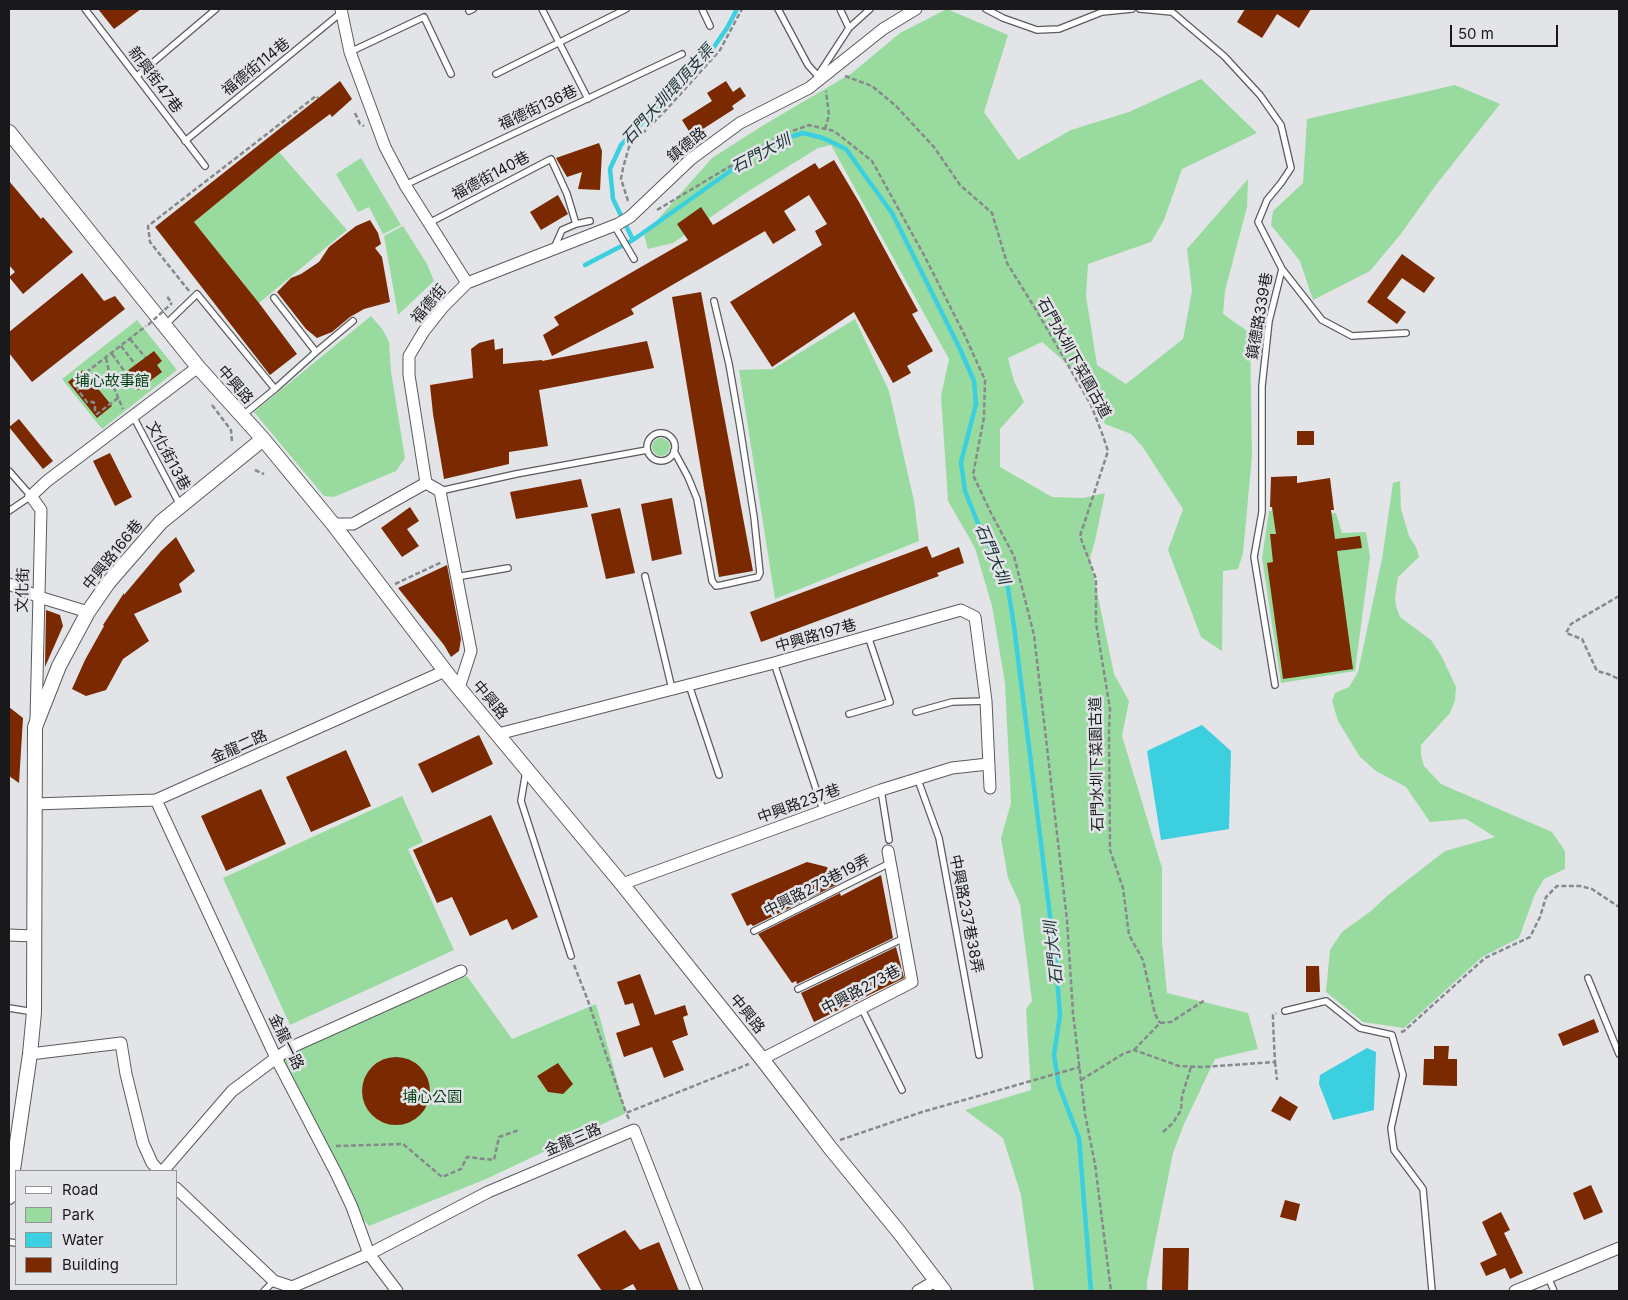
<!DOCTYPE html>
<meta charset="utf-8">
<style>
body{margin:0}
#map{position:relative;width:1628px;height:1300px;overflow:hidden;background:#e2e4e8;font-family:Inter,sans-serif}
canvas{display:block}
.frame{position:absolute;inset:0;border:10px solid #19191b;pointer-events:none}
.legend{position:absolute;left:15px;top:1170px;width:162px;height:115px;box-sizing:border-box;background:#e2e4e8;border:1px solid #929396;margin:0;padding:6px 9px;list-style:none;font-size:15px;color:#19191b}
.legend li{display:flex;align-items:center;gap:10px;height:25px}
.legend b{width:25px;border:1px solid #929396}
.scale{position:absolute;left:1450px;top:25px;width:108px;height:22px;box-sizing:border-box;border:2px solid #19191b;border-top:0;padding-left:6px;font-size:15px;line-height:18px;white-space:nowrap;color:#19191b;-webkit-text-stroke:4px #e2e4e8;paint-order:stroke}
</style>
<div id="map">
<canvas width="1628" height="1300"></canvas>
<div class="frame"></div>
<ul class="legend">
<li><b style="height:6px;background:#fff"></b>Road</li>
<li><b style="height:14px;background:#99db9f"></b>Park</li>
<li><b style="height:14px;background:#3bcfe0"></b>Water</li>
<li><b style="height:14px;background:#7a2901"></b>Building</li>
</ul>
<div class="scale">50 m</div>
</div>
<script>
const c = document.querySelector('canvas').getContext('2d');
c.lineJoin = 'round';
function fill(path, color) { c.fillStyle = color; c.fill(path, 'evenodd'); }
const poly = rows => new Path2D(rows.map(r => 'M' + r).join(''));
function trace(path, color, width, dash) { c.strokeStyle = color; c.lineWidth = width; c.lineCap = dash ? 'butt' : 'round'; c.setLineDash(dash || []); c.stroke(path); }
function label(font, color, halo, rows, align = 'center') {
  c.font = font + ' Inter,"Noto Sans TC",sans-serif'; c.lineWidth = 5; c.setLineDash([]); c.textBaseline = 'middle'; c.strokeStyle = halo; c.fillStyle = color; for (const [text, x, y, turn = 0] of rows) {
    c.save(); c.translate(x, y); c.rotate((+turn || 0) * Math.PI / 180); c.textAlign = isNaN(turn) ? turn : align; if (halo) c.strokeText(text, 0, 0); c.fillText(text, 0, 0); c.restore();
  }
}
fill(poly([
 [947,9,1008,35,984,112,1018,160,1071,130,1129,112,1201,79,1257,133,1182,169,1164,220,1151,242,1088,264,1086,296,1097,365,1126,384,1183,339,1192,291,1187,249,1248,179,1247,207,1225,291,1223,314,1250,333,1252,456,1243,553,1238,569,1223,571,1222,651,1201,637,1168,550,1183,509,1142,446,1131,434,1105,424,1079,374,1042,342,1008,358,1014,381,1024,402,1000,429,1000,467,1052,497,1083,498,1105,493,1095,541,1090,558,1114,674,1129,701,1122,736,1162,868,1162,942,1167,993,1248,1013,1258,1049,1215,1059,1184,1124,1173,1153,1147,1282,1147,1291,1034,1291,1021,1195,1003,1138,965,1110,1031,1090,1026,1009,1032,1001,1020,904,1008,878,1001,838,1011,803,1005,683,992,606,975,548,948,501,941,396,949,359,831,145,818,148,747,192,673,243,648,249,644,235,712,158,762,126,852,73,900,33],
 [1455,85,1500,104,1436,185,1400,235,1370,271,1313,300,1300,261,1271,225,1273,211,1303,183,1307,119],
 [279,152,347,230,259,303,194,222],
 [361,158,401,225,383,234,369,207,358,212,336,174],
 [403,226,427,264,434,281,398,315,384,236],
 [371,316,383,330,389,342,391,372,405,458,396,471,334,497,324,496,254,412],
 [855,319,889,391,914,501,919,541,775,599,739,370,773,369],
 [137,320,177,370,102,429,62,379],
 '652 447a9 9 0 1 1 18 0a9 9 0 1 1-18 0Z',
 [1400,481,1401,509,1409,536,1416,547,1419,557,1398,577,1395,598,1396,606,1400,617,1431,640,1442,657,1456,687,1455,700,1450,713,1421,745,1421,755,1424,766,1441,784,1552,832,1565,851,1565,869,1544,879,1535,894,1519,938,1482,957,1404,1028,1363,1022,1326,992,1330,950,1342,932,1371,911,1387,896,1445,851,1495,837,1466,819,1430,822,1406,787,1376,771,1360,757,1338,721,1332,701,1335,693,1349,687,1358,672,1382,559,1393,483],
 [1300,507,1302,517,1336,513,1342,533,1366,532,1370,557,1355,671,1281,683,1262,558,1269,511],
 [402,796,423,842,408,849,454,950,290,1025,223,878],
 [467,976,512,1039,596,1004,626,1113,486,1179,369,1226,352,1207,282,1056]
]), '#99db9f');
fill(poly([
 [1202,725,1231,751,1229,829,1161,840,1147,751],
 [1367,1048,1376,1052,1374,1110,1333,1120,1319,1084,1320,1075]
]), '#3bcfe0');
trace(poly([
 [633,240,613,199,610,169,621,145,714,47,727,28,737,9],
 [585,265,633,240,750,157,786,138,803,133,823,138,846,149,871,184,892,213,960,349,974,381,976,404,961,462,965,491,981,531,994,554,1008,588,1014,626,1056,964,1060,1015,1054,1055,1059,1086,1079,1138,1091,1291]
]), '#3bcfe0', 4.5);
fill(poly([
 [98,9,141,9,114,29],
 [1245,9,1311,9,1299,28,1277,14,1262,38,1237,22],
 [340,81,352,99,332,117,330,114,279,152,194,222,259,303,297,354,270,375,155,227],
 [726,81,733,92,740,87,746,96,732,106,734,109,692,136,682,120,712,101,707,93],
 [599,143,602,151,600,190,578,189,582,172,567,177,556,158],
 [834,160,859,202,918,311,912,314,933,351,907,366,911,373,893,383,854,312,772,367,730,302,822,245,815,231,827,224,809,195,784,211,796,230,773,244,765,231,631,309,634,314,552,356,543,335,559,325,554,317,688,240,677,224,701,207,713,225,815,163,819,169],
 [9,181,41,219,43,217,73,252,23,294,9,277,15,272,9,265],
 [558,195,568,214,541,230,530,212],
 [370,220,378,233,381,244,375,248,382,257,390,302,364,309,350,317,332,332,317,338,306,329,277,292,291,278,301,274,319,262,329,247,356,226],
 [1402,254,1435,278,1424,293,1402,278,1387,298,1406,312,1397,324,1367,302],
 [82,273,104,301,115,296,125,309,32,382,9,353,9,332],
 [701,292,753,571,719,577,672,297],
 [494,339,495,350,503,348,503,364,542,360,542,361,647,341,654,368,539,390,548,446,509,452,509,464,444,479,433,414,430,385,473,378,471,349,479,343],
 [154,351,162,361,157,365,162,372,138,390,134,385,132,386,123,374],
 [83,370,112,406,97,418,68,382],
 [19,419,53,461,43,469,9,427],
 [1297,431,1314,431,1314,445,1297,445],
 [110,453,132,497,115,506,93,461],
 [1297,476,1297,483,1330,478,1334,510,1331,510,1335,539,1360,536,1362,548,1337,551,1353,669,1283,679,1267,563,1273,562,1270,534,1276,534,1272,507,1270,507,1271,477],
 [581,479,588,507,516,519,510,492],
 [672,498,682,554,652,561,641,504],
 [410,507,419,521,407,529,419,546,402,557,381,528],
 [620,508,635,573,606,579,591,514],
 [176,537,195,571,179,584,182,592,134,614,149,641,123,659,106,690,86,696,72,689,85,660,104,626,103,625,124,593,124,595,161,551],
 [927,546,932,558,959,547,964,563,937,573,939,576,761,642,750,612],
 [447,565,461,639,459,651,451,657,444,645,398,588],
 [46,610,60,615,63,626,45,667],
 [9,707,23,718,19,783,9,776],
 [479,735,493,764,432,793,418,764],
 [346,750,371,806,311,832,286,777],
 [261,789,286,844,226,871,201,816],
 [491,815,538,917,512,930,507,919,470,936,452,897,437,903,413,850],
 [807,862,827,867,836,885,753,926,751,924,747,926,731,894],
 [881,875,893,938,797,984,796,981,792,983,758,934,840,893,841,896],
 [896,947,904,978,814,1022,801,993],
 [1306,966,1319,966,1320,992,1306,992],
 [640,974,655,1015,685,1005,688,1015,683,1017,688,1035,672,1041,684,1070,664,1078,652,1047,624,1057,616,1033,640,1025,633,1003,625,1005,617,982],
 [1594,1019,1599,1032,1563,1046,1558,1034],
 [1434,1046,1449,1046,1448,1059,1457,1059,1457,1086,1423,1085,1424,1059,1434,1059],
 '362 1091a34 34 0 1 1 68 0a34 34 0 1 1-68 0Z',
 [558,1063,573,1084,563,1094,548,1092,537,1076],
 [1280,1096,1298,1107,1290,1121,1271,1111],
 [1591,1185,1603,1212,1584,1220,1573,1193],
 [1285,1200,1300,1204,1296,1221,1280,1217],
 [1501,1212,1510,1230,1504,1233,1523,1273,1510,1279,1505,1268,1486,1276,1480,1263,1497,1255,1482,1222],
 [625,1230,640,1250,659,1242,679,1291,637,1291,633,1284,620,1291,602,1291,577,1255],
 [1163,1248,1189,1248,1188,1291,1162,1291]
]), '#7a2901');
const service = poly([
 [85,9,205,166],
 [542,9,588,99],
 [702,9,710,26],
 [778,9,808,65,818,76],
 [986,9,1003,18,1037,30,1059,29,1102,12,1132,9],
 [1140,9,1172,12,1224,56,1260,95,1281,125,1291,168,1281,183,1267,200,1258,222,1282,269,1269,321,1262,386,1262,512,1254,557,1275,685],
 [469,11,473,9],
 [849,28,870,9],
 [350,52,424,17,451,74],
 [496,74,626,9],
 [137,76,216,9],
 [817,77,849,28,840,9],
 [185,141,342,12],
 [405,185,682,54],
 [429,223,551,159,567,194,576,224,562,230,554,248],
 [576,224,590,221],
 [614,225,634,259],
 [1282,269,1322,320,1352,336,1406,333],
 [274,298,316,352,275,389],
 [165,325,197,294,275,389,242,416],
 [316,352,353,321],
 [133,416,180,505],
 '647 447a14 14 0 1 1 28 0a14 14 0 1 1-28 0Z',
 [674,451,688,477,697,499,712,581,716,586,722,585,758,577,760,573,754,517,740,427,729,364,714,301],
 [9,471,31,496,9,511],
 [440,491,516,474,647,450],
 [645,576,672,689],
 [456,577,508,568],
 [774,663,823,810],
 [689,685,719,775],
 [916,712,952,702,986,701],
 [849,714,890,702,868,636],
 [526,771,521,801,571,956],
 [918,780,939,838,979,1055],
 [881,790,889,840],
 [754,931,890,863],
 [1588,978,1619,1054],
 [798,989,904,938],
 [861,1007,902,1090],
 [9,1008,34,1012],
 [1285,1011,1326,1001,1360,1028,1392,1035,1403,1075,1391,1128,1394,1150,1423,1189,1432,1291],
 [9,1242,16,1243],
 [1548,1277,1554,1291],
 [264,1291,274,1281]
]);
const minor = poly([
 [467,283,618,224,630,217,691,159,740,123,809,88,883,29,916,9],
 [426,483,440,491,471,651,459,688],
 [333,524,353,524,426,483,409,375,409,356,424,331,443,307,467,283,405,185,385,147,350,52,341,9],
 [9,584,39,597,88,612],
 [36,720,41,510,31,496,47,481,198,367],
 [498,734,774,663,961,610,975,617,986,701,990,788],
 [156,800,276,1058,336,1173,352,1207,369,1254,397,1291],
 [34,804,156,800,445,671],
 [622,884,881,790,952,768,988,764],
 [9,935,33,936],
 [30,1054,121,1043,126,1074,143,1143,152,1163,159,1171],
 [762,1059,912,982,888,851],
 [163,1171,232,1091,276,1058,294,1046,461,971],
 [176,1188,274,1281,292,1287,369,1254,488,1192,634,1130,697,1291],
 [918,1291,937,1280],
 [1515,1291,1619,1248]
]);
const tertiary = poly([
 [9,132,198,367,263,439,333,524,449,676,622,884,762,1059,831,1149,899,1232,944,1291],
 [9,1197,30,1054,34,1012,35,727,59,666,88,612,108,583,161,522,263,439]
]);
trace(service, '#5a5b5f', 8);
trace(minor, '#5a5b5f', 13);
trace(tertiary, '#5a5b5f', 16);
trace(poly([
 [845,76,872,86,896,106,934,147,960,185,992,213,1007,263,1038,313,1091,405,1103,436,1108,451,1080,536,1096,579,1096,623,1110,709,1109,731,1110,850,1123,888,1129,935,1143,960,1155,1014,1160,1023],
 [355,113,360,124,364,126],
 [825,129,829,115,826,91],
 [628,201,621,179,623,168,629,147,666,110,720,50,742,9],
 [657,210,784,134,809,125,834,131,872,161,925,257,966,338,985,380,984,417,973,475,991,513,1014,556,1034,635,1067,920,1073,1013,1085,1114,1095,1164,1111,1291],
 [189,291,150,242,148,226,316,96,318,98],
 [169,297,168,298,172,303],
 [130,339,145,357],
 [121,346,135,364],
 [112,354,125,372],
 [106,358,111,381,123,409],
 [118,398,97,414,95,411,95,404,93,402,87,402,78,390,77,382,79,378,146,326],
 [212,405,231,430,232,442],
 [255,470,264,474],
 [395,584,442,562],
 [1619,596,1571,624,1566,633,1582,639,1597,671,1608,674,1619,679],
 [574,965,587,998,626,1113],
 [1401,1032,1404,1031,1485,958,1530,937,1540,917,1546,897,1557,886,1580,886,1592,889,1619,907],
 [1134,1050,1160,1023,1171,1022,1205,1000],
 [1275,1062,1277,1080],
 [1081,1080,1123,1054,1134,1050,1179,1066,1202,1067,1275,1062,1273,1022,1273,1015,1276,1013],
 [629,1119,626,1113,749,1064],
 [1163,1132,1173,1123,1181,1110,1182,1096,1191,1067],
 [840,1140,922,1112,1080,1067],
 [336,1146,403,1144,442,1177,461,1169,467,1157,494,1160,499,1137,519,1130]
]), '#87898c', 2.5, [5, 2.5]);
trace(service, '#fff', 5.5);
trace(minor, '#fff', 11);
trace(tertiary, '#fff', 14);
trace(poly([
 [148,325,172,303]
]), '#87898c', 2.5, [5, 2.5]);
label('15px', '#19191b', '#e2e4e8', [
 ["福德街114巷",256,67,-39],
 ["新興街47巷",155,80,53],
 ["福德街136巷",538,108,-25],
 ["鎮德路",687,145,-39],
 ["福德街140巷",491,176,-28],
 ["福德街",429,304,-50],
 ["鎮德路339巷",1260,316,-80],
 ["石門水圳下菜園古道",1074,358,61],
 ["中興路",235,385,49],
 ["文化街13巷",168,456,62],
 ["中興路166巷",113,555,-51],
 ["文化街",23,590,-88],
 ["中興路197巷",816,636,-16],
 ["中興路",490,700,50],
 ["金龍二路",239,747,-24],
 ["石門水圳下菜園古道",1097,764,-91],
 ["中興路237巷",799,804,-20],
 ["中興路273巷19弄",817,886,-27],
 ["中興路237巷38弄",966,914,79],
 ["中興路273巷",861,990,-28],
 ["中興路",747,1014,51],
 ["金龍一路",286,1042,64],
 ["金龍三路",573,1140,-23]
]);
label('15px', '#053e13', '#e2e4e8', [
 ["埔心故事館",112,381],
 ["埔心公園",432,1097]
]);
label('italic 16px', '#1a3235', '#e2e4e8', [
 ["石門大圳環頂支渠",668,95,-48],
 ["石門大圳",761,154,-28],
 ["石門大圳",992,554,67],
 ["石門大圳",1054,953,-96]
]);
</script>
